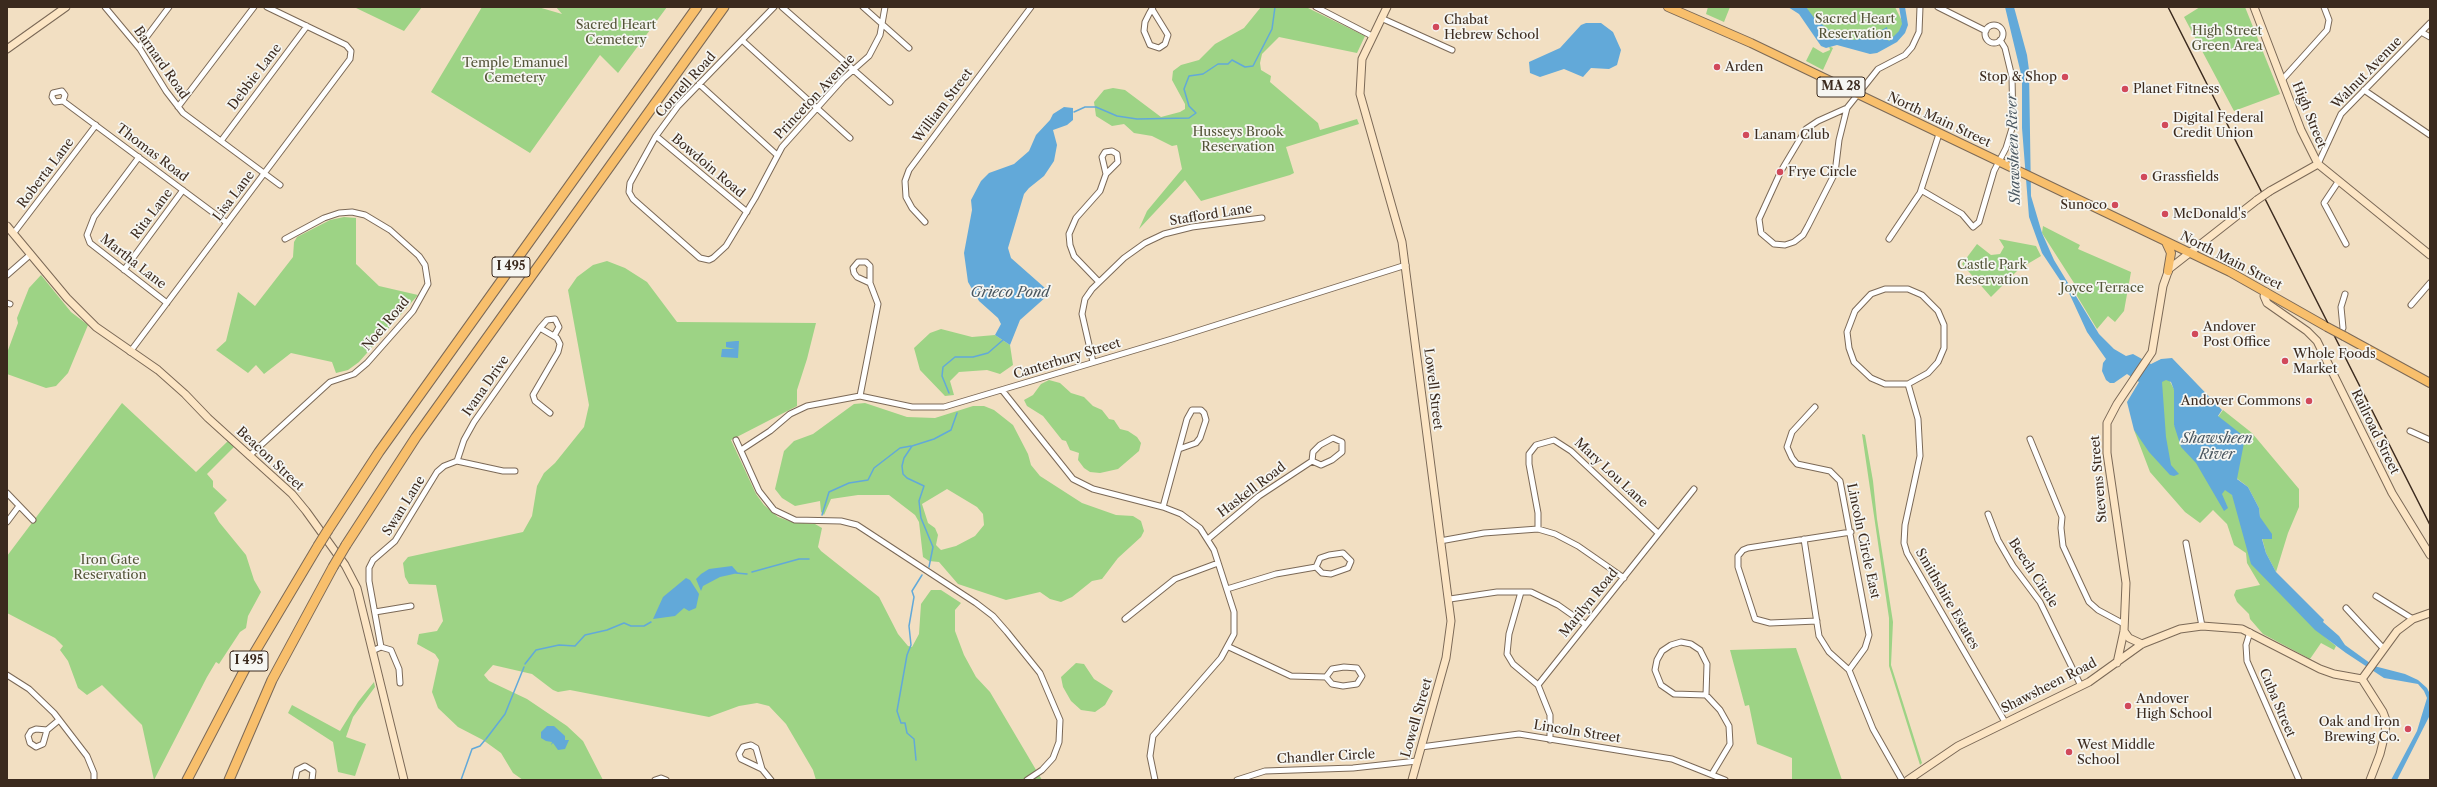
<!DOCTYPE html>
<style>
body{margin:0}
#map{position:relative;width:2437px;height:787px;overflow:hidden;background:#f2dfc2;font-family:"Libre Caslon Text",serif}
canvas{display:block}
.frame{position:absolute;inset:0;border:8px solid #3b2a1e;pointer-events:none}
</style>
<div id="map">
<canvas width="2437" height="787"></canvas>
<div class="frame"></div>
</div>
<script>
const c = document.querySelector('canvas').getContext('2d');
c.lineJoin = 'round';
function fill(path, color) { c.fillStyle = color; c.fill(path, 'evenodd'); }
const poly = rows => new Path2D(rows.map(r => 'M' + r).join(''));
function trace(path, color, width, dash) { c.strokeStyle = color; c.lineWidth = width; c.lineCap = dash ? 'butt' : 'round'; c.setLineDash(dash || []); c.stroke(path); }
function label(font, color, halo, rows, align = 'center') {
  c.font = font + ' "Libre Caslon Text",serif'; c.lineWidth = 3.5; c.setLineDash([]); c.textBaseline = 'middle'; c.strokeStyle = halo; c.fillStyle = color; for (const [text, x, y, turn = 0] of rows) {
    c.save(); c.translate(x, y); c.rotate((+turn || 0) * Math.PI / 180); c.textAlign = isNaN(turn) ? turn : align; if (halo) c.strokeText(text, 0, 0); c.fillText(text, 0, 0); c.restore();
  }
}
fill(poly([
 [354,7,422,7,404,31],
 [482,7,538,7,562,14,556,7,667,7,618,73,600,55,530,153,431,92],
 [1261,7,1306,7,1365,36,1357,53,1279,37,1262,54,1260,63,1261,70,1271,76,1270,82,1318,123,1320,130,1357,119,1359,124,1286,147,1294,173,1290,175,1201,201,1185,180,1139,229,1147,211,1182,169,1177,145,1172,146,1152,136,1134,133,1124,124,1112,126,1096,116,1094,102,1104,90,1113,88,1125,90,1161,117,1180,112,1185,109,1185,104,1172,80,1173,71,1181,65,1199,60,1215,44,1244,28],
 [1708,7,1730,7,1724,22,1706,14],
 [1801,7,1895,7,1906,29,1902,35,1884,43,1889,33,1887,30,1861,47,1833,34],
 [2200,7,2245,7,2280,94,2234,111,2184,17],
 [1829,46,1833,48,1823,70,1806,61,1813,47,1823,53,1830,50],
 [344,217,356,218,356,264,379,286,418,295,359,362,348,370,336,373,332,362,291,353,264,374,256,365,248,373,216,350,226,341,238,292,255,306,293,257,294,242,297,237,330,220],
 [2043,226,2080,245,2078,249,2131,272,2124,311,2115,322,2108,316,2097,329,2071,286,2074,283,2042,233],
 [1999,239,2036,246,2041,256,2019,269,1991,297,1962,264,1977,244,1991,255,2000,254,2004,247],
 [607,261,625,268,647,282,677,322,816,323,807,359,797,390,797,406,731,440,756,494,764,505,778,517,792,522,815,524,822,528,818,547,821,551,879,597,898,634,908,646,912,647,919,634,921,604,931,590,941,590,961,603,955,610,955,631,964,655,976,677,990,692,1042,780,816,780,813,770,786,724,769,706,757,703,739,706,709,717,570,690,558,692,553,690,532,674,493,665,484,675,489,681,527,699,567,726,583,741,603,780,523,780,513,773,501,753,483,740,458,727,438,708,432,692,439,660,435,654,417,644,419,634,437,631,443,621,436,585,409,584,405,577,403,563,408,557,523,532,532,516,537,486,544,473,555,463,584,427,589,405,568,290,577,277,593,265],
 [41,275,71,312,88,325,68,373,56,386,46,388,7,374,7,353,18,323,17,318,29,288],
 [941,329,972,337,995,335,1010,345,1013,365,1000,374,987,370,959,372,950,381,954,395,945,396,920,370,914,348,930,333],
 [2164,370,2177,395,2174,425,2222,480,2235,499,2249,543,2325,637,2336,646,2334,650,2321,643,2310,659,2263,634,2250,619,2249,614,2237,602,2234,595,2236,590,2260,585,2247,563,2246,553,2234,545,2227,524,2213,510,2200,523,2185,512,2150,472,2134,430,2142,438],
 [1049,380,1060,383,1071,393,1084,397,1093,406,1102,410,1109,419,1114,420,1120,429,1128,431,1137,437,1141,443,1139,451,1118,469,1100,473,1090,472,1084,468,1078,460,1079,453,1070,450,1066,441,1062,440,1043,416,1027,406,1024,400,1033,395,1041,384],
 [122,403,196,472,228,441,234,447,207,474,213,481,213,487,227,500,214,513,219,522,246,555,254,580,261,592,248,616,246,628,240,632,219,664,216,662,207,677,154,780,142,725,102,685,87,695,78,688,68,661,60,650,63,646,55,638,7,613,7,556],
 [865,403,907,417,935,418,973,406,984,406,994,410,1013,425,1028,454,1031,465,1040,476,1082,503,1116,515,1133,516,1141,521,1144,531,1141,537,1118,558,1102,579,1092,581,1072,597,1061,602,1050,599,1040,592,1006,600,958,584,939,562,929,561,923,557,919,522,915,515,889,495,858,495,831,499,824,515,821,512,820,501,795,506,782,498,775,489,784,451,794,441,813,434,854,404],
 [947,489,977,507,983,514,984,525,975,536,956,546,941,550,936,545,938,535,935,528,928,523,922,504],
 [2223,410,2252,433,2299,489,2299,507,2288,533,2276,572,2266,553,2262,538,2259,508,2248,487,2226,470,2212,425],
 [1862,434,1865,435,1873,481,1877,519,1893,622,1891,665,1922,763,1920,765,1889,666,1889,618],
 [1796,648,1842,780,1792,780,1792,758,1757,744,1749,705,1745,706,1730,650],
 [1076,663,1084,664,1094,679,1113,691,1105,705,1095,712,1081,710,1071,701,1063,687,1061,677],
 [374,682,375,687,353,717,346,737,366,744,355,776,338,772,333,742,288,713,292,705,340,731,358,702]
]), '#9dd385');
fill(poly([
 [1788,7,1806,7,1815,19,1833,33,1854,40,1869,37,1887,27,1888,33,1884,37,1889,41,1899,31,1902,24,1899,7,1905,7,1908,25,1905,33,1897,42,1877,53,1870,54,1837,45,1826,48,1821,46,1799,14],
 [2005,7,2014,7,2027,55,2029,70,2031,196,2042,233,2054,260,2099,334,2114,349,2126,356,2133,354,2151,364,2161,359,2172,358,2222,410,2218,416,2241,434,2244,443,2237,479,2248,487,2259,508,2260,517,2272,534,2272,539,2262,539,2266,553,2276,572,2324,620,2323,622,2339,636,2345,645,2374,666,2405,674,2418,680,2427,688,2430,694,2430,715,2397,780,2391,780,2417,731,2427,698,2424,691,2418,684,2384,678,2346,653,2315,630,2251,564,2232,495,2225,490,2222,494,2228,508,2224,511,2196,463,2181,447,2174,425,2174,390,2171,382,2166,380,2162,382,2166,437,2171,465,2179,474,2174,476,2170,475,2149,452,2134,430,2127,402,2139,382,2127,374,2114,383,2110,383,2106,380,2102,371,2103,363,2106,359,2087,332,2070,295,2042,253,2029,217,2022,128,2022,78],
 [1586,23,1601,23,1613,32,1621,50,1617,65,1609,69,1591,68,1583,77,1564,69,1540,77,1530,73,1529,62,1560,48,1581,25],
 [1064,107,1073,108,1073,120,1067,125,1053,130,1057,145,1054,161,1044,176,1029,188,1024,194,1008,248,1011,258,1045,288,1047,296,1020,320,1010,345,995,335,1001,324,998,318,979,301,968,282,964,253,972,210,971,200,981,181,989,173,1014,164,1029,151,1036,135,1050,120,1053,114],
 [736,341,739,341,738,358,721,357,722,349,735,349,726,347,726,342],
 [732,566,738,573,720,577,703,586,701,591,696,579,701,574,709,569],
 [686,578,690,580,699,594,696,608,689,611,684,608,675,616,653,619,663,597],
 [547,726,554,726,565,736,565,740,569,740,565,749,558,750,553,743,551,745,552,742,546,741,541,738,541,732]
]), '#62a9d9');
trace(poly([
 [1074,112,1085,107,1096,107,1117,116,1137,119,1189,118,1196,113,1189,106,1184,89,1189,76,1203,74,1218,64,1228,64,1232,60,1245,67,1253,66,1272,29,1275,7],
 [949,393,942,376,943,367,955,357,973,357,988,353,1003,340],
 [822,515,829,492,849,483,868,480,874,468,900,448,911,446],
 [929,567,933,547,921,518,919,501,924,486,907,478,903,474,902,466,904,458,912,446,934,439,951,430,957,413],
 [752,572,799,559,809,559],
 [736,573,747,574],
 [525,664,536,650,559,645,575,646,585,635,607,630,624,623,631,626,644,626,651,622],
 [486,739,505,714,524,667],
 [916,760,914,739,907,733,905,723,901,723,897,711,907,655,911,645,909,626,914,597,912,591,922,575],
 [461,780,472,749,480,746,485,740]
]), '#62a9d9', 1.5);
const minor = poly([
 [105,7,140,49,166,91,183,113,280,185],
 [774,7,678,106,656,136,630,183,629,192,633,199,700,258,709,260,713,258,726,246,755,198,782,147,843,79,869,56,880,35,885,7],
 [782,7,890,102],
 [863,7,909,48],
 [1316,7,1372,36],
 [1938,7,1986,31],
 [1152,9,1168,35,1165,44,1159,48,1150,45,1144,31,1145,22,1149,14,1153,7],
 [1381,18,1452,50],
 '1985 34a9 9 0 1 1 18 0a9 9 0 1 1-18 0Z',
 [2421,32,2430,37],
 [743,41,850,138],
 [139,47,169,7],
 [2282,80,2327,30,2329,20,2324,7],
 [699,84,777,155],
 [2364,90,2430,135],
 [63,101,65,95,62,91,53,93,52,97,55,102,63,101,227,223],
 [178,107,254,7],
 [1847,108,1839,140,1835,173,1808,226,1803,235,1794,242,1785,245,1774,244,1761,233,1759,219,1781,171,1806,129,1818,121,1847,108],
 [1847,108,1878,69,1905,55,1912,47,1919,32,1920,7],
 [656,136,747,212],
 [221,141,307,26],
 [139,157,94,217,87,235,90,243,167,303],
 [2318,164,2341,114,2430,23],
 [2338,182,2324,203,2346,244],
 [1921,190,1962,214,1973,227,1979,222,1994,171,2006,148,2013,125,2012,77,2005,48,2000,40],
 [925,222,912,208,906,197,905,181,909,170,1031,7],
 [13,234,96,125],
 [1889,239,1920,193,1939,134],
 [124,270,183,190],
 [7,275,31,254],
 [1099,282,1074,256,1070,245,1069,234,1076,218,1100,191,1106,174,1102,157,1105,152,1112,151,1117,154,1118,162,1106,174],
 [7,303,10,304],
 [2411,305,2430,283],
 [540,328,547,320,555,319,559,327,554,336],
 [2340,334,2343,328,2341,307,2345,294],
 [130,352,350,59,351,51,346,45,267,7],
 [1093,362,1082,314,1085,299,1092,289,1124,258,1145,243,1164,234,1192,227,1262,218],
 [1908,384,1928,373,1938,362,1944,348,1944,325,1938,311,1922,295,1908,289,1885,289,1871,294,1855,311,1847,332,1849,348,1854,362,1871,378,1885,384,1908,384,1918,419,1920,456,1905,525,1904,543,1907,553,2005,722],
 [1002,390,1073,479,1093,489,1163,507,1181,514,1200,528,1214,550,1234,612,1234,634,1221,658,1153,736,1150,756,1155,780],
 [860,396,878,304,870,283,857,277,854,273,853,268,858,262,866,262,870,266,870,283],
 [1815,407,1792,432,1787,447,1792,458,1797,464,1830,471,1840,481,1869,635,1865,648,1849,670],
 [2410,431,2430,440],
 [2030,439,2062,517,2061,528,2063,546,2081,585,2089,602,2098,610,2124,624],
 [736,440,759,491,774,510,795,520,841,521,857,525,976,603,993,616,1007,632,1040,673,1060,720,1059,742,1053,758,1042,770,1027,780],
 [741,450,770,431,790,414,807,406,860,396,912,407,944,407,1172,339,1406,265],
 [249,456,330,382,354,374,367,363,413,311,428,284,425,265,419,256,390,230,365,215,352,212,339,213,324,218,285,239],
 [457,461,464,440,474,422,540,328,557,338,560,344,558,352,533,395,535,401,550,413],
 [7,493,33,520],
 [1163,507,1187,419,1192,410,1201,410,1204,413,1206,420,1200,438,1196,443,1179,449],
 [1988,514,1998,540,2013,566,2040,602,2081,686],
 [7,522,19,506],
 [1538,529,1538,513,1529,464,1529,454,1536,445,1554,440,1571,451,1658,533],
 [1208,539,1259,496,1312,461,1313,452,1320,445,1333,438,1342,442,1342,452,1332,460,1321,465,1312,461],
 [1804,539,1819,636,1829,652,1849,670,1873,729,1902,780],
 [1440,541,1484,533,1538,529,1555,534,1578,546,1624,578],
 [2186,543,2202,626],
 [1227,589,1276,574,1316,567,1320,558,1329,555,1343,553,1351,561,1348,568,1331,574,1322,573,1316,567],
 [1521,592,1509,634,1507,654,1513,664,1538,685],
 [2376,596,2413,619],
 [1450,599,1497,592,1531,592,1558,605,1585,624],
 [2346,608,2383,648],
 [375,612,411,606],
 [1125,619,1175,579,1218,563],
 [1817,621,1770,623,1755,619,1738,567,1738,556,1743,550,1748,548,1851,532],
 [2250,632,2246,645,2247,661,2299,780],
 [381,647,369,581,369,568,373,560,395,541,437,472,444,466,457,461,503,471,515,471],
 [1229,647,1291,676,1326,677,1332,669,1344,667,1357,668,1362,676,1357,684,1343,686,1332,684,1326,677],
 [372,651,381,647,391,650,399,669,400,683],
 [7,675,29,689,54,713,87,756,94,773,94,780],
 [1706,695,1707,664,1700,650,1691,644,1681,642,1671,645,1662,651,1657,660,1655,670,1661,685,1674,694,1706,695,1720,710,1729,726,1730,744,1712,774],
 [47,730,36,729,31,731,28,736,30,743,36,747,43,744,47,730,59,720],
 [1550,740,1550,715,1538,685,1694,489],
 [1421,747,1519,734,1672,759,1725,780],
 [762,769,756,748,751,745,743,747,739,754,741,759,762,769,771,780],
 [295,780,297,770,305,766,313,771,312,780],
 [655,780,661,778,666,780],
 [1237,780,1265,771,1353,768,1417,761]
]);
const secondary = poly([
 [1387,7,1362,59,1360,94,1402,242,1451,621,1446,658,1412,780],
 [2254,7,2301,130,2318,164,2430,255],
 [7,49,66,7],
 [2270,191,2318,164],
 [7,226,67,298,96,327,158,370,185,394,208,418,292,494,306,511,345,565,357,588,404,780],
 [2266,292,2264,296,2267,303,2307,331,2317,341,2392,493,2430,555],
 [2124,631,2129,638,2142,644],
 [2117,663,2124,631,2126,583,2107,453,2107,423,2117,404,2152,352,2163,286,2169,269,2257,200],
 [2362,679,2383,712,2386,720,2385,734,2380,754,2370,780],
 [2362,679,2397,631,2413,619,2430,613],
 [1908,780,1958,746,2089,682,2142,644,2180,629,2202,626,2242,629,2320,669,2334,674,2362,679]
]);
const primary = poly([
 [1668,7,1751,43,2230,272,2327,327],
 [2166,242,2171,253,2168,271],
 [2344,336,2430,383]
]);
const motorway = poly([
 [328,530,379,452,697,7],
 [346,545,416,437,724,7],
 [187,780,246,667,318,546],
 [229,780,272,680,333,567]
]);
trace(minor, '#7b6957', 7);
trace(secondary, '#7b6957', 9);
trace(primary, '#7b6957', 10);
trace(motorway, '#7b6957', 11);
trace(minor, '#fff', 5);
trace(secondary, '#fce5c4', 7);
trace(primary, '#f8bf6c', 8);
trace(motorway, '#f8bf6c', 9);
trace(poly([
 [2168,7,2430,525]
]), '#3b2a1e', 1.5);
const secondaryBridge = poly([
 [2257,200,2270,191]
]);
const primaryBridge = poly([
 [2327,327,2344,336]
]);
const motorwayBridge = poly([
 [318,546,328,530],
 [333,567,346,545]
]);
trace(secondaryBridge, '#7b6957', 9, []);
trace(primaryBridge, '#7b6957', 10, []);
trace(motorwayBridge, '#7b6957', 11, []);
trace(secondaryBridge, '#fce5c4', 7);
trace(primaryBridge, '#f8bf6c', 8);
trace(motorwayBridge, '#f8bf6c', 9);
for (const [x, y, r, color] of [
 [1436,27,4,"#d1495b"],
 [1717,67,4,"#d1495b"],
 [2065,77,4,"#d1495b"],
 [2125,89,4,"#d1495b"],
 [2165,125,4,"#d1495b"],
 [1746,135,4,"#d1495b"],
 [1780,172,4,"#d1495b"],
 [2144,177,4,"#d1495b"],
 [2115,205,4,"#d1495b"],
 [2165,214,4,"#d1495b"],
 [2195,334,4,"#d1495b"],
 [2285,361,4,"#d1495b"],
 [2309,401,4,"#d1495b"],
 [2128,706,4,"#d1495b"],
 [2408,729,4,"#d1495b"],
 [2069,752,4,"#d1495b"]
]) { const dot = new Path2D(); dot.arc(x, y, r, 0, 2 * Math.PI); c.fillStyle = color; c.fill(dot); trace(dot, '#f6f6f2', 1.5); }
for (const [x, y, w] of [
 [1841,87,48],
 [511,267,38],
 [249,661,38]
]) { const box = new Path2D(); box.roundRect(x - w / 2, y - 10, w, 20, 3); c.fillStyle = '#f6f6f2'; c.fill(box); trace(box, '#3b2a1e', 1); }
label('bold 12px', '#3b2a1e', null, [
 ["MA 28",1841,87],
 ["I 495",511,267],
 ["I 495",249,661]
]);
label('13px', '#545438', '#f6f6f2', [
 ["Sacred Heart",1855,19],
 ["Reservation",1855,34],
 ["Sacred Heart",616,25],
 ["Cemetery",616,40],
 ["High Street",2227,31],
 ["Green Area",2227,46],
 ["Temple Emanuel",515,63],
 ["Cemetery",515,78],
 ["Husseys Brook",1238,132],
 ["Reservation",1238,147],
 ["Castle Park",1992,265],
 ["Reservation",1992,280],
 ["Joyce Terrace",2102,288],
 ["Iron Gate",110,560],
 ["Reservation",110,575]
]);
label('13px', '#3b2a1e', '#f6f6f2', [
 ["Chabat",1444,20],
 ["Hebrew School",1444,35],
 ["Arden",1725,67],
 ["Stop & Shop",2057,77,"right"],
 ["Planet Fitness",2133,89],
 ["Digital Federal",2173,118],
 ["Credit Union",2173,133],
 ["Lanam Club",1754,135],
 ["Frye Circle",1788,172],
 ["Grassfields",2152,177],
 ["Sunoco",2107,205,"right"],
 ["McDonald's",2173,214],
 ["Andover",2203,327],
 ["Post Office",2203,342],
 ["Whole Foods",2293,354],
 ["Market",2293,369],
 ["Andover Commons",2301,401,"right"],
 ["Andover",2136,699],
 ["High School",2136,714],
 ["Oak and Iron",2400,722,"right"],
 ["Brewing Co.",2400,737,"right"],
 ["West Middle",2077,745],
 ["School",2077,760]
], 'left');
label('13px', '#3b2a1e', '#f6f6f2', [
 ["Barnard Road",161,63,55],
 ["Walnut Avenue",2367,73,-46],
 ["Debbie Lane",255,77,-53],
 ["Cornell Road",686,85,-48],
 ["Princeton Avenue",815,97,-47],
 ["William Street",943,106,-53],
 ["High Street",2309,115,68],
 ["North Main Street",1939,120,25],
 ["Thomas Road",152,153,37],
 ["Bowdoin Road",708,166,40],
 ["Roberta Lane",46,173,-53],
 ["Lisa Lane",234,196,-53],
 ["Rita Lane",152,214,-53],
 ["Stafford Lane",1211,215,-9],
 ["North Main Street",2231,261,27],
 ["Martha Lane",133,262,38],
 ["Noel Road",386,324,-50],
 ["Canterbury Street",1067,359,-17],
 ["Ivana Drive",486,386,-55],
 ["Lowell Street",1433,389,83],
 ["Railroad Street",2375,432,64],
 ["Beacon Street",270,459,43],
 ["Mary Lou Lane",1611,473,43],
 ["Stevens Street",2099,479,-95],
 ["Haskell Road",1252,490,-37],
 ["Swan Lane",404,506,-58],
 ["Lincoln Circle East",1863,541,78],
 ["Beech Circle",2033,573,57],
 ["Smithshire Estates",1947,599,60],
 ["Marilyn Road",1589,603,-51],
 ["Shawsheen Road",2049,686,-27],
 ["Cuba Street",2277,703,67],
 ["Lowell Street",1417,718,-74],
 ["Lincoln Street",1577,732,9],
 ["Chandler Circle",1326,757,-3]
]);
label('italic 14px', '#49565f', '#f6f6f2', [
 ["Shawsheen River",2014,149,-92],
 ["Grieco Pond",1010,293],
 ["Shawsheen",2217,439],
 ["River",2217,455]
]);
</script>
